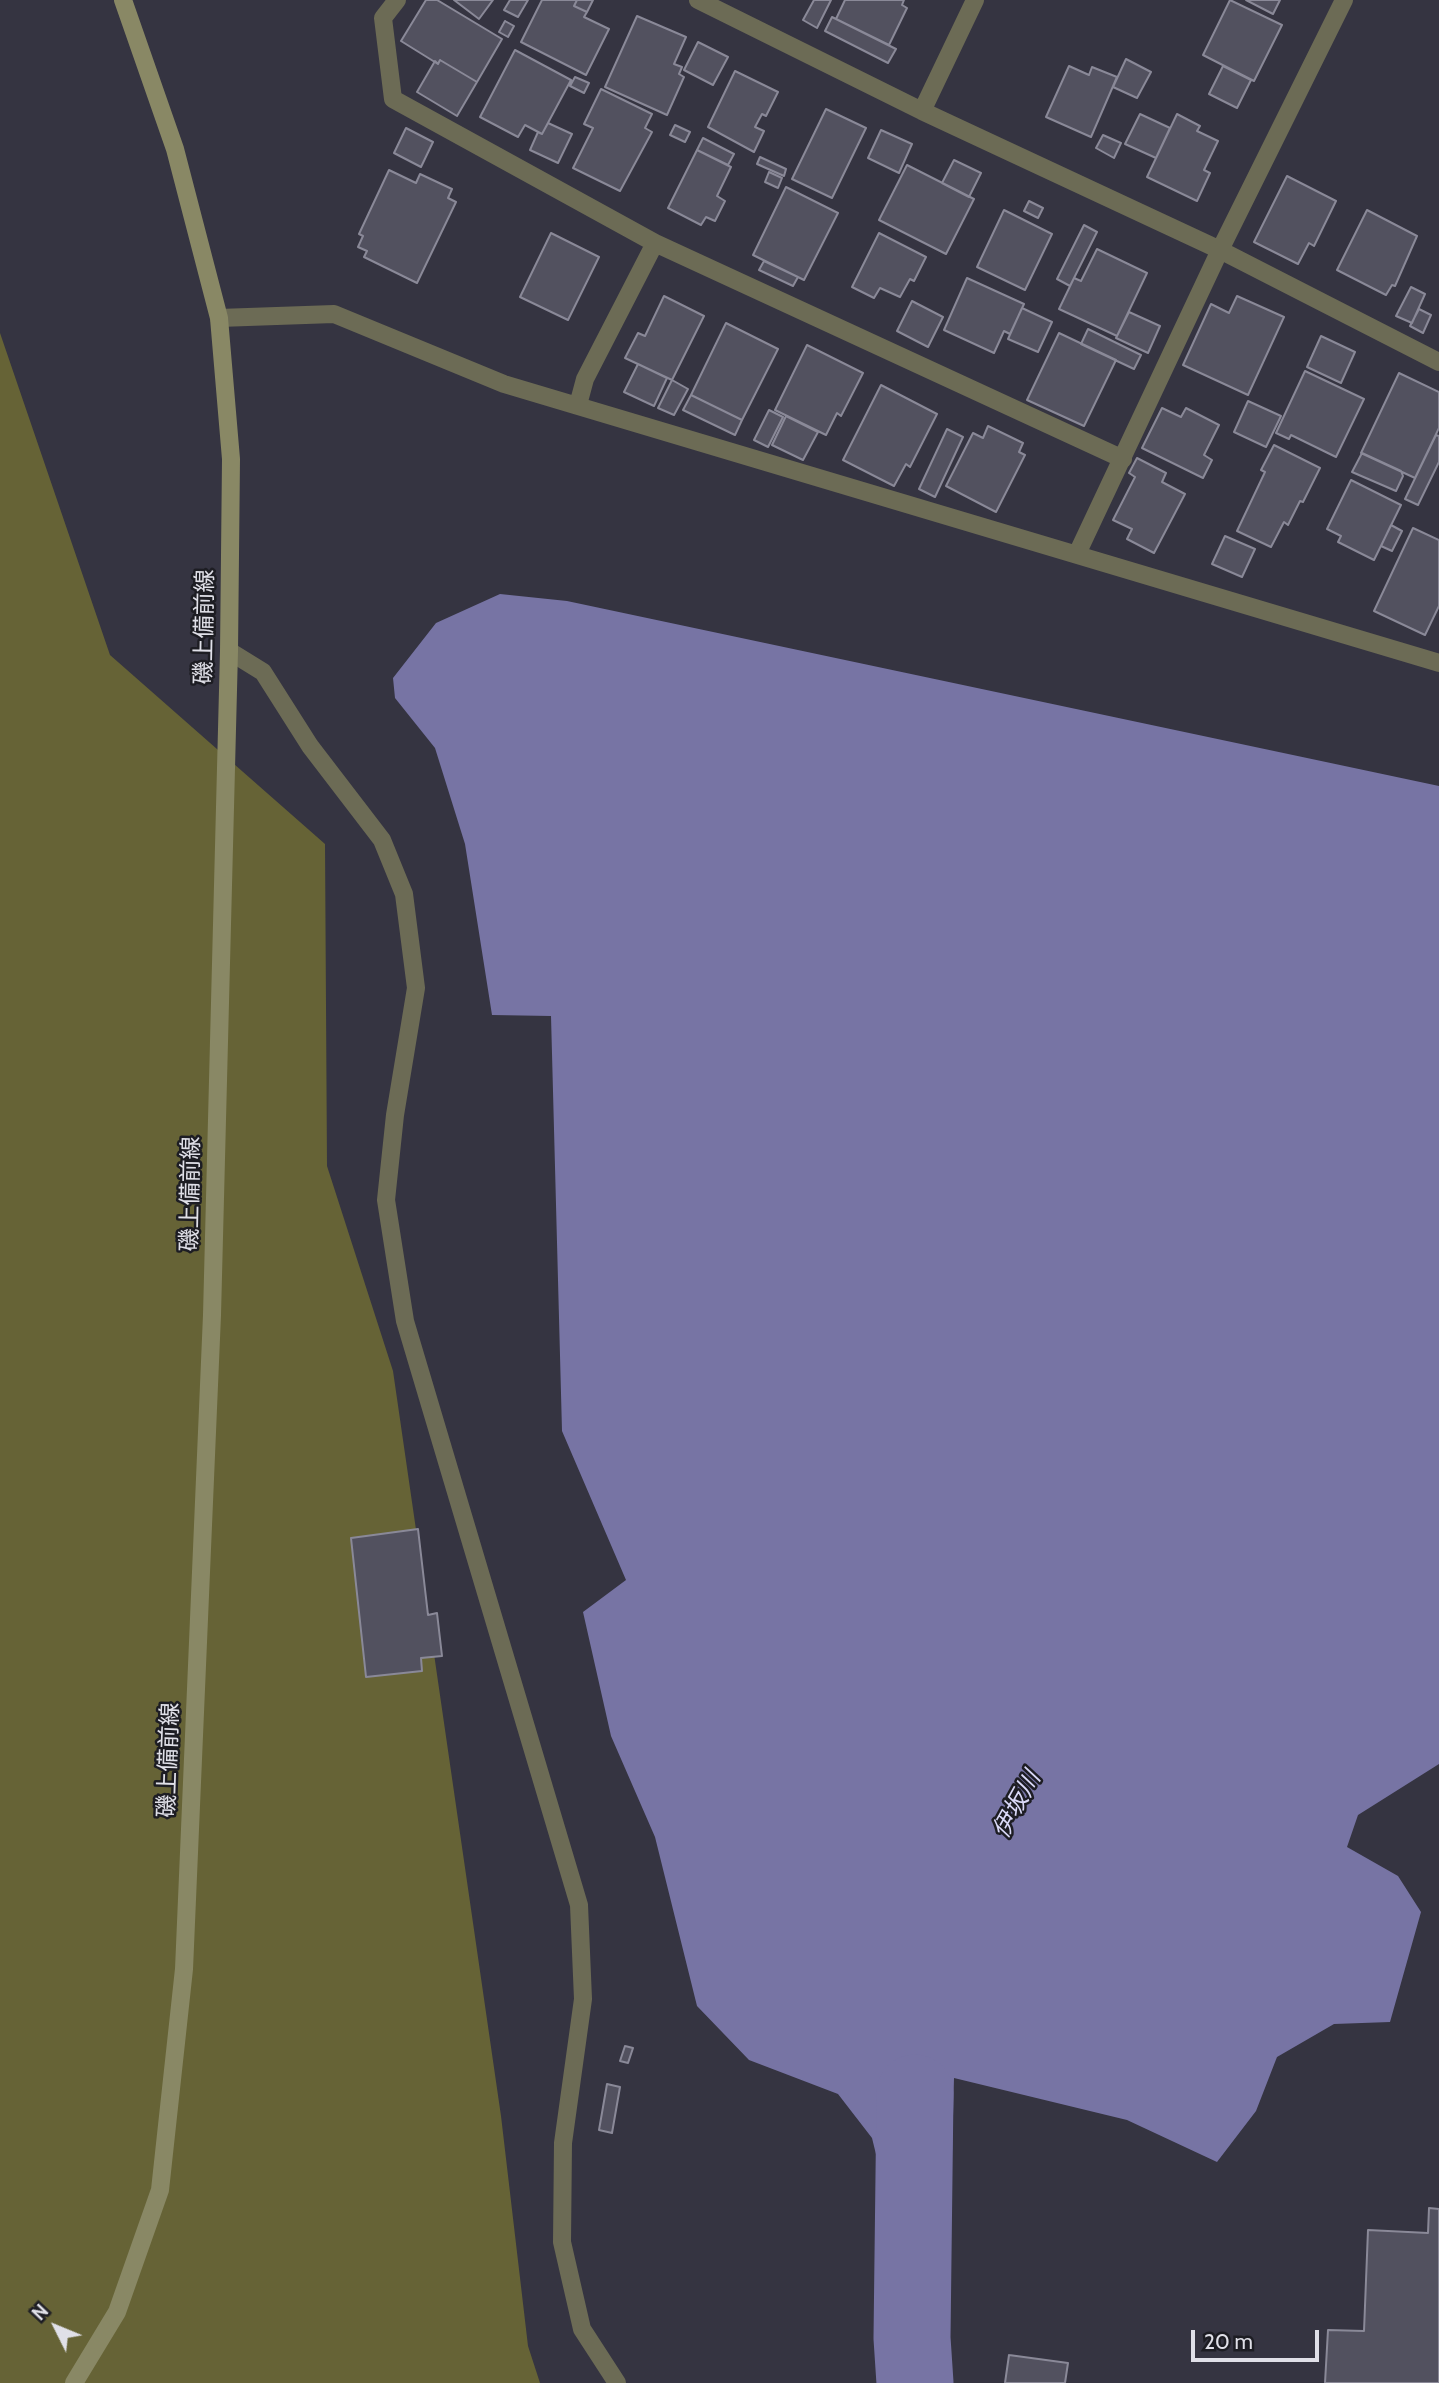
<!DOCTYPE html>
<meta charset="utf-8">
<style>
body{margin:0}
#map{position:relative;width:1439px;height:2383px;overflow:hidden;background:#353441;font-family:Cabin,sans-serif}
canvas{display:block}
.north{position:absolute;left:21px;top:2292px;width:70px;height:70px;-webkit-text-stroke:5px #1d1d23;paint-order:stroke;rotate:313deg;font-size:19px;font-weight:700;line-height:28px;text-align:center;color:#e0e0e8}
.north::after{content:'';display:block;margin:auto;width:24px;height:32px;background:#e0e0e8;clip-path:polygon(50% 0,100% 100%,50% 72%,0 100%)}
.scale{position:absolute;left:1191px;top:2330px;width:128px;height:32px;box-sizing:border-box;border:4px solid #e0e0e8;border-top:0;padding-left:9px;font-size:21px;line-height:24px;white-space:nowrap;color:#e0e0e8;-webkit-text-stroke:5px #1d1d23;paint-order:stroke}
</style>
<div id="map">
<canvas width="1439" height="2383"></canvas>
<div class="north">N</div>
<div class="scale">20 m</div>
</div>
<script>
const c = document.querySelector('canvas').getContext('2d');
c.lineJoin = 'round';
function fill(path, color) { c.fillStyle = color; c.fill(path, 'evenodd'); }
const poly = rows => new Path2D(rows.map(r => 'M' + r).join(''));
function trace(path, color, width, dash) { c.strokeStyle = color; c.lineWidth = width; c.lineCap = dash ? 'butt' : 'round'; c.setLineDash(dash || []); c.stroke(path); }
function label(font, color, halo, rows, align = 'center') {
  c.font = font + ' Cabin,"Noto Sans JP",sans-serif'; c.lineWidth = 5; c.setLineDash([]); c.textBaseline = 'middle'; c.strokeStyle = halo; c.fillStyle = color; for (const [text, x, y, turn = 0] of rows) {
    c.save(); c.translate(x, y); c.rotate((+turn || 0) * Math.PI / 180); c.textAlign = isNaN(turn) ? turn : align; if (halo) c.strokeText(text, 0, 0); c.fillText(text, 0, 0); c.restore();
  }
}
fill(poly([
 [0,333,110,655,325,844,327,1166,393,1371,501,2116,528,2346,540,2383,0,2383]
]), '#666336');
fill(poly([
 [500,594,567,601,1439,786,1439,1764,1358,1815,1347,1847,1398,1876,1421,1912,1390,2022,1334,2024,1277,2057,1256,2111,1217,2162,1127,2120,954,2078,951,2192,888,2203,872,2138,838,2094,749,2060,697,2006,655,1837,611,1736,583,1612,626,1580,562,1431,551,1016,492,1015,465,844,435,748,395,698,393,678,436,623]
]), '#7774a4');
trace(poly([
 [915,2093,912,2338,915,2383]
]), '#7774a4', 77);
const building = poly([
 [426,0,437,0,502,39,477,82,440,60,438,64,401,41,426,0],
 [454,0,493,0,479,19,454,0],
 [510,0,528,0,518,17,504,10,510,0],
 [542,0,577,0,574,6,587,12,584,17,609,29,586,75,521,42,542,0],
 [577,0,593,0,587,12,574,6,577,0],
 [814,0,831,0,817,28,803,20,814,0],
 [845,0,904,0,902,5,907,8,889,45,836,19,845,0],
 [1230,0,1282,25,1254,81,1203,55,1230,0],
 [1246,0,1280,0,1273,14,1246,0],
 [637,16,686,37,674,64,682,67,679,74,684,77,667,115,605,87,637,16],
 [832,17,896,49,888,63,825,31,832,17],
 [505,21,514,26,508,37,499,32,505,21],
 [698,42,728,57,713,85,684,70,698,42],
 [515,50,571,80,542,134,525,125,518,137,480,117,515,50],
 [1126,59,1151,72,1137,98,1113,87,1126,59],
 [440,60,477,82,457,116,417,92,435,61,438,64,440,60],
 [1069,66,1089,75,1092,67,1117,77,1091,137,1046,117,1069,66],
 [1223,66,1251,80,1237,108,1209,94,1223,66],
 [735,71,778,92,766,116,762,114,755,127,764,131,754,152,708,127,735,71],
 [575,77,589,83,584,93,570,86,575,77],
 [601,89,652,114,645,128,652,132,620,191,573,168,593,128,584,124,601,89],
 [826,109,866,128,832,198,792,179,826,109],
 [1140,114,1170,128,1156,158,1125,144,1140,114],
 [1177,114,1200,126,1197,131,1218,141,1204,170,1210,173,1197,201,1147,177,1177,114],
 [548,123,572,134,558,163,530,150,538,132,542,134,548,123],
 [675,125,690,132,685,142,670,135,675,125],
 [406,128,433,142,421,167,394,153,406,128],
 [881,130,912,144,899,173,868,158,881,130],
 [1103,135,1121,143,1114,158,1096,148,1103,135],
 [703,138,734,154,728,165,697,150,703,138],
 [697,150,731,167,717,196,725,201,715,221,706,217,701,225,668,208,697,150],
 [760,157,786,169,784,176,757,164,760,157],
 [954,160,981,173,969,197,942,183,954,160],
 [907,165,974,199,946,254,879,220,907,165],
 [389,170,416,183,420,174,452,189,448,198,456,202,417,283,364,257,367,251,358,247,363,236,359,234,389,170],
 [769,172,782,178,778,188,765,182,769,172],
 [1287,176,1336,201,1314,246,1309,243,1298,264,1254,242,1287,176],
 [786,187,838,213,804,280,753,255,786,187],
 [1029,201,1043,208,1038,218,1024,211,1029,201],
 [1004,210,1052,234,1025,290,977,267,1004,210],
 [1367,210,1417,236,1395,286,1392,285,1386,295,1337,270,1367,210],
 [1084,225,1097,232,1070,286,1057,279,1084,225],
 [551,233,599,257,568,320,520,297,551,233],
 [879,233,926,257,914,281,910,279,900,297,880,288,874,298,852,287,879,233],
 [1097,249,1147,273,1117,336,1059,309,1074,278,1081,281,1097,249],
 [764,261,798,277,793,286,759,270,764,261],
 [967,278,1024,304,1010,334,1004,331,994,353,944,330,967,278],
 [1411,287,1425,294,1412,323,1396,316,1411,287],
 [664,296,704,316,672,380,625,358,638,333,645,336,664,296],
 [1237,296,1284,317,1248,395,1183,365,1211,304,1229,313,1237,296],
 [912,301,943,317,928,347,897,331,912,301],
 [1022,308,1052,322,1038,352,1008,339,1022,308],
 [1419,309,1431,315,1423,333,1410,326,1419,309],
 [1129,312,1160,326,1148,353,1116,338,1129,312],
 [726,323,778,349,742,420,691,395,726,323],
 [1088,329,1141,355,1134,369,1081,344,1088,329],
 [1059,333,1116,360,1084,426,1027,400,1059,333],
 [1321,336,1355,352,1341,383,1307,367,1321,336],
 [807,345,863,373,841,416,837,413,826,435,775,410,807,345],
 [638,364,667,378,654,406,624,392,638,364],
 [1305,371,1364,399,1336,457,1291,435,1289,439,1276,433,1305,371],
 [1399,373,1439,392,1439,428,1415,478,1361,453,1399,373],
 [672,380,688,389,674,415,658,408,672,380],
 [881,385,937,414,910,467,906,464,894,486,843,460,881,385],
 [691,395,742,420,735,435,683,410,691,395],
 [1248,401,1281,416,1266,447,1234,432,1248,401],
 [1162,408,1181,417,1186,408,1219,425,1204,455,1212,460,1203,478,1142,448,1162,408],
 [769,410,783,417,768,447,754,440,769,410],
 [786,416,818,432,803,460,772,445,786,416],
 [988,426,1023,443,1019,452,1025,455,996,512,946,486,973,433,983,438,988,426],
 [947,429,963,437,935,497,919,489,947,429],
 [1436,435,1439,436,1439,462,1418,505,1405,499,1436,435],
 [1274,445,1320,468,1303,502,1300,501,1288,525,1284,522,1271,547,1237,531,1265,472,1261,470,1274,445],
 [1362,453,1401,471,1403,476,1396,491,1352,472,1362,453],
 [1137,458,1166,473,1162,482,1185,494,1154,553,1127,539,1132,529,1113,520,1135,477,1129,473,1137,458],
 [1351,480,1401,505,1374,560,1338,542,1341,536,1327,529,1351,480],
 [1391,525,1402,531,1392,551,1381,546,1391,525],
 [1413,528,1439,540,1439,606,1425,635,1374,611,1413,528],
 [1225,536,1255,549,1242,577,1212,564,1225,536],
 [418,1529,428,1615,437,1613,442,1656,421,1658,422,1671,366,1677,351,1538,418,1529],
 [625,2046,633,2048,628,2063,620,2061,625,2046],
 [607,2084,620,2087,612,2133,599,2130,607,2084],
 [1429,2208,1439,2209,1439,2383,1325,2383,1328,2330,1364,2331,1368,2230,1428,2233,1429,2208],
 [1009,2355,1068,2363,1065,2383,1005,2383,1009,2355]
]);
fill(building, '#52515f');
trace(building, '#8a8998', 2);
trace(poly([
 [397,0,383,18,393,99,655,243],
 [698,0,922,111,1220,250,1439,362],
 [922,111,975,0],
 [219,318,334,314,504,384,1439,663],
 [578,405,585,379,655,243,1123,459],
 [1077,554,1220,250,1344,0],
 [229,651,263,672,310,746,382,840,404,894,416,988,395,1115,386,1200,405,1321,579,1905,583,1999,563,2143,562,2242,582,2329,617,2383]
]), '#6c6b55', 18);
trace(poly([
 [74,2383,117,2312,160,2190,184,1969,212,1315,229,651,231,459,219,318,175,149,123,0]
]), '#898865', 18);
label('23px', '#e0e0e8', '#1d1d23', [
 ["磯上備前線",205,627,-89],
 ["磯上備前線",191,1194,-89],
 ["磯上備前線",169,1760,-88]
]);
label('italic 24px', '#dad9f7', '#1d1d23', [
 ["伊坂川",1017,1805,-61]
]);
</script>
